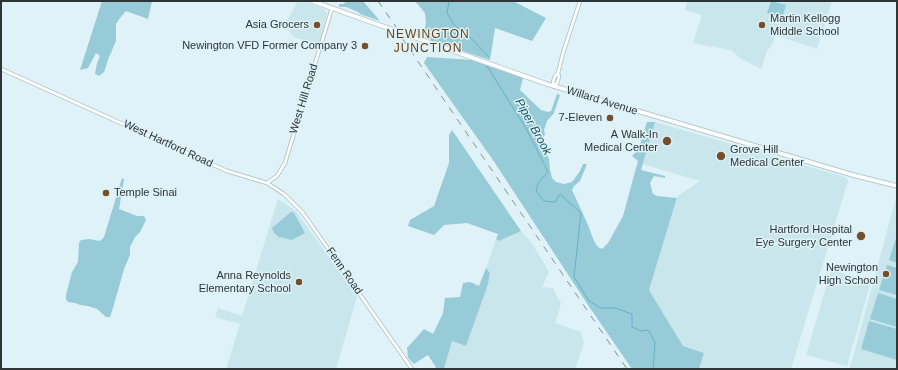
<!DOCTYPE html>
<style>
body{margin:0}
#map{position:relative;width:898px;height:370px;overflow:hidden;background:#def2f7;font-family:Arial,sans-serif}
canvas{display:block}
.frame{position:absolute;inset:0;border:2px solid #2d3537;pointer-events:none}
</style>
<div id="map">
<canvas width="898" height="370"></canvas>
<div class="frame"></div>
</div>
<script>
const c = document.querySelector('canvas').getContext('2d');
c.lineJoin = 'round';
function fill(path, color) { c.fillStyle = color; c.fill(path, 'evenodd'); }
const poly = rows => new Path2D(rows.map(r => 'M' + r).join(''));
function trace(path, color, width, dash) { c.strokeStyle = color; c.lineWidth = width; c.lineCap = dash ? 'butt' : 'round'; c.setLineDash(dash || []); c.stroke(path); }
function label(font, color, halo, rows, align = 'center') {
  c.font = font + ' Arial,sans-serif'; c.lineWidth = 3; c.setLineDash([]); c.textBaseline = 'middle'; c.strokeStyle = halo; c.fillStyle = color; for (const [text, x, y, turn = 0] of rows) {
    c.save(); c.translate(x, y); c.rotate((+turn || 0) * Math.PI / 180); c.textAlign = isNaN(turn) ? turn : align; if (halo) c.strokeText(text, 0, 0); c.fillText(text, 0, 0); c.restore();
  }
}
fill(poly([
 [298,1,303,1,324,9,327,14,319,45,296,38,284,26],
 [687,1,706,2,832,1,817,49,775,35,772,45,767,51,761,69,740,58,731,50,693,43,702,15,685,10],
 [655,122,845,177,848,181,791,369,699,369,704,353,683,346,649,290,678,196,700,181,643,164],
 [897,194,897,369,849,369,854,353],
 [278,199,296,211,357,297,336,369,226,369,240,324,215,317,218,308,242,316],
 [521,231,531,242,549,272,542,287,553,288,561,304,555,323,581,332,584,343,575,369,444,369,452,341,466,346,490,273,486,268,496,239,499,241],
 [831,270,871,281,847,366,806,355]
]), '#c9e6ec');
fill(poly([
 [102,1,152,1,148,19,126,11,120,18,116,24,116,41,109,57,104,72,99,76,95,74,97,63,100,56,96,53,88,68,80,70],
 [347,1,363,1,380,21,360,14,358,12,346,7,339,7,339,4,343,4],
 [415,1,513,1,546,18,532,41,495,28,490,60,423,38,426,23,425,13],
 [771,1,786,5,782,18,767,13],
 [427,57,472,60,523,78,520,90,541,110,548,112,551,111,557,94,560,95,554,113,547,121,544,130,545,135,542,139,546,153,549,159,550,170,552,178,556,182,564,184,572,182,580,171,583,164,587,164,580,181,574,186,572,190,588,225,594,241,598,247,602,249,608,243,623,216,638,161,632,156,639,148,647,122,655,122,641,170,665,176,665,178,654,176,650,183,653,194,657,196,677,198,649,290,683,346,704,353,699,369,632,369,588,305,493,160,424,63],
 [452,130,521,231,499,241,496,239,498,234,467,223,444,225,434,235,408,226,410,220,434,206,449,163,449,135],
 [122,178,124,179,119,209,137,216,144,216,146,220,140,232,135,237,130,247,130,255,124,269,113,308,110,317,106,317,97,309,88,306,80,305,75,303,68,302,66,299,66,295,72,272,78,262,79,243,81,240,89,239,100,241,104,237],
 [291,212,294,213,305,233,292,240,279,237,274,233,272,228],
 [897,235,897,263,889,260],
 [887,265,897,268,897,295,879,290],
 [486,268,490,273,488,284,466,346,452,341,444,369,437,369,428,355,414,364,408,358,407,348,424,329,433,334,443,313,445,298,460,297,463,283,470,282,479,286],
 [878,293,897,299,897,327,870,319],
 [869,321,897,329,897,360,861,349]
]), '#97cbd7');
trace(poly([
 [449,1,447,13,454,25,470,37,488,56],
 [487,66,527,130,548,172,538,183,536,191,544,201,555,202,560,194,581,213,574,277,589,301,601,308,615,308,632,314,632,327,641,331,648,330,655,342,653,369]
]), '#65b1c2', 1);
const minor = poly([
 [1,69,227,171,267,183,284,194,303,213,412,369],
 [554,86,557,83,559,77,558,73,563,53,580,1],
 [554,86,553,82,555,76,558,73],
 [267,183,277,176,285,163,332,8]
]);
const major = poly([
 [312,1,382,26],
 [408,35,547,84,853,175,897,186]
]);
trace(minor, '#b6cace', 4.5);
trace(major, '#b6cace', 5.5);
trace(minor, '#fff', 2.5);
trace(major, '#fff', 3.5);
trace(poly([
 [378,1,396,27],
 [402,38,627,369]
]), '#839194', 1, [7, 7]);
const majorBridge = poly([
 [382,26,408,35]
]);
trace(majorBridge, '#b6cace', 5.5, []);
trace(majorBridge, '#fff', 3.5);
for (const [x, y, r, color] of [
 [317,25,4,"#744f2a"],
 [762,25,4,"#744f2a"],
 [365,46,4,"#744f2a"],
 [610,118,4,"#744f2a"],
 [667,141,5,"#744f2a"],
 [721,156,5,"#744f2a"],
 [106,193,4,"#744f2a"],
 [861,236,5,"#744f2a"],
 [886,274,4,"#744f2a"],
 [299,282,4,"#744f2a"]
]) { const dot = new Path2D(); dot.arc(x, y, r, 0, 2 * Math.PI); c.fillStyle = color; c.fill(dot); trace(dot, '#def2f7', 1.5); }
label('11px', '#2d3537', '#def2f7', [
 ["Martin Kellogg",770,19,"left"],
 ["Middle School",770,32,"left"],
 ["Asia Grocers",309,25],
 ["Newington VFD Former Company 3",357,46],
 ["7-Eleven",602,118],
 ["A Walk-In",658,135],
 ["Medical Center",658,148],
 ["Grove Hill",730,150,"left"],
 ["Medical Center",730,163,"left"],
 ["Temple Sinai",114,193,"left"],
 ["Hartford Hospital",852,230],
 ["Eye Surgery Center",852,243],
 ["Newington",878,268],
 ["High School",878,281],
 ["Anna Reynolds",291,276],
 ["Elementary School",291,289]
], 'right');
label('11px', '#2d3537', '#def2f7', [
 ["West Hill Road",304,99,-73],
 ["Willard Avenue",602,101,17],
 ["West Hartford Road",168,144,25],
 ["Fenn Road",344,271,55]
]);
c.letterSpacing = '1px';
label('12px', '#673f13', '#def2f7', [
 ["NEWINGTON",428,35],
 ["JUNCTION",428,49]
]);
c.letterSpacing = '0px';
label('italic 12px', '#135461', '#def2f7', [
 ["Piper Brook",533,127,61]
]);
</script>
